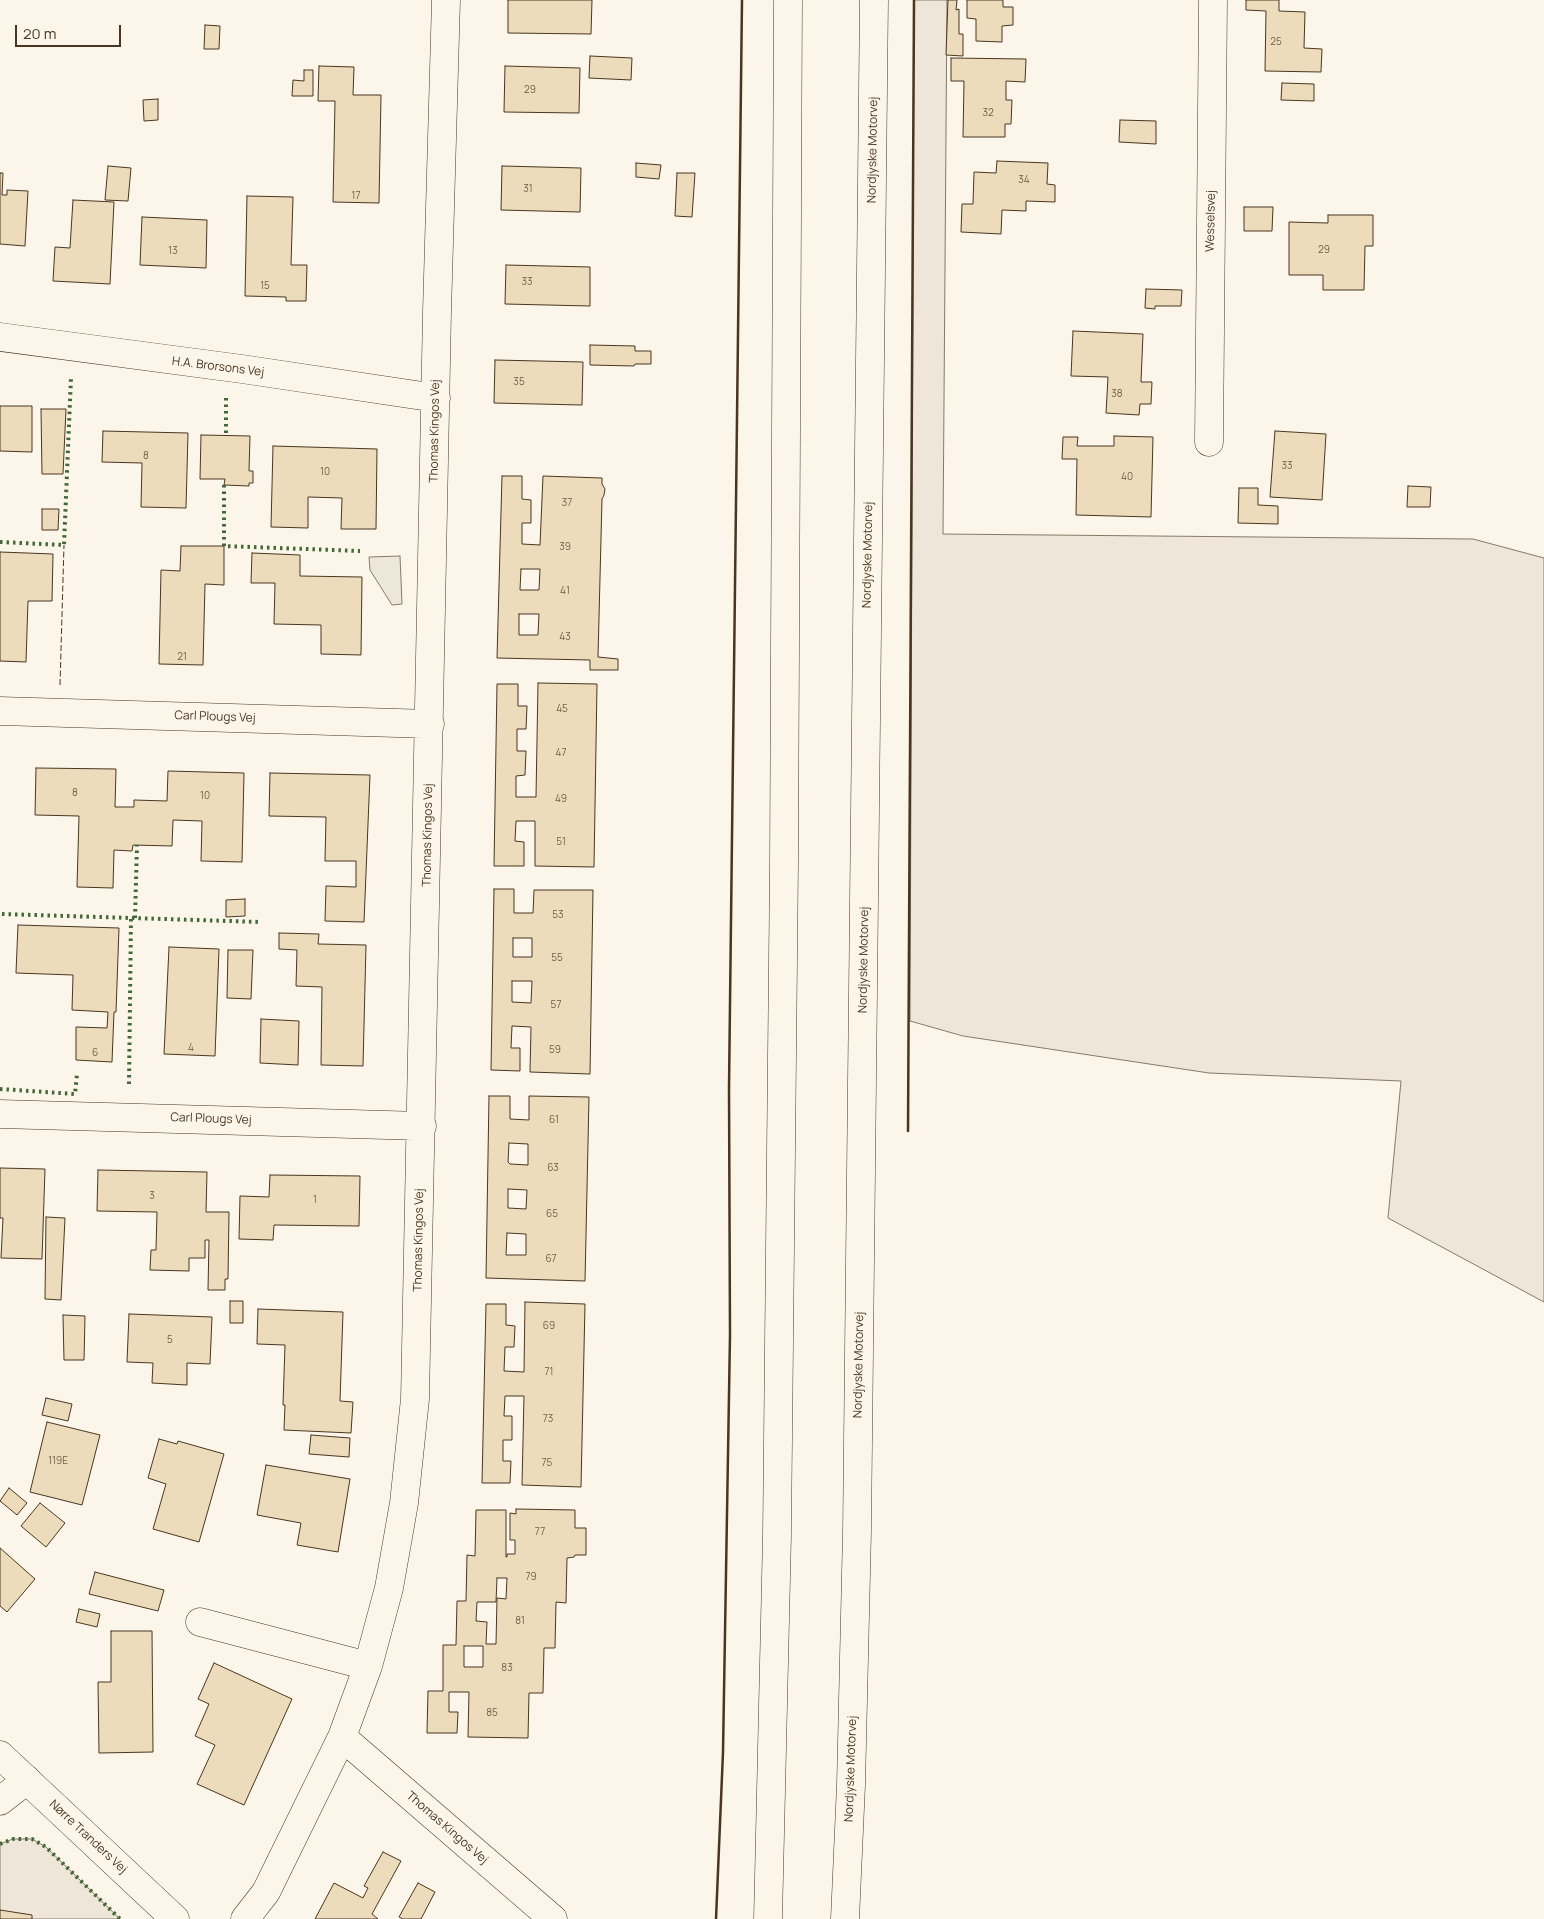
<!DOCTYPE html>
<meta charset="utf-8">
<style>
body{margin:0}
#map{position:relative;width:1544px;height:1919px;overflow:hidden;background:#fbf6e9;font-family:Manrope,sans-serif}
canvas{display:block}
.scale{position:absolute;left:15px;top:25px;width:106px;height:22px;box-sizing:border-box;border:2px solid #4a3520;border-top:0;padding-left:6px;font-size:15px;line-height:18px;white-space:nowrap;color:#4a3520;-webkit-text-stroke:4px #fbf6e9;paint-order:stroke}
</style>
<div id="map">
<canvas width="1544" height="1919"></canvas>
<div class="scale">20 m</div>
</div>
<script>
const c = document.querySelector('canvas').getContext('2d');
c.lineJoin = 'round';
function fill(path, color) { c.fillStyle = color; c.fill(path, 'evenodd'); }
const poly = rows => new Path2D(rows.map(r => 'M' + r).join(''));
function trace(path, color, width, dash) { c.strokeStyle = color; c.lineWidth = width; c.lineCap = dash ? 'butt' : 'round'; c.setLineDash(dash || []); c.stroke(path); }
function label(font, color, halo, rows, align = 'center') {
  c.font = font + ' Manrope,sans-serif'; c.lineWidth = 4; c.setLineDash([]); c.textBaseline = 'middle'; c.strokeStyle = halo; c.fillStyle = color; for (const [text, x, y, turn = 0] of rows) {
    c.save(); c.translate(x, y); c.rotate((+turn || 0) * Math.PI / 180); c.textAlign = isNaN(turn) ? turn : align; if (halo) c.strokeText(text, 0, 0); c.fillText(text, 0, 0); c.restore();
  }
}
const green = poly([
 [914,0,947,0,943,534,1473,539,1544,558,1544,1302,1388,1218,1401,1081,1209,1073,963,1036,910,1021,914,0],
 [13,1839,32,1839,46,1847,120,1919,0,1919,0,1844,13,1839]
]);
fill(green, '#ede6d9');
trace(green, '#887966', 1);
const parking = poly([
 [400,556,402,604,392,605,370,570,369,557,400,556]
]);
fill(parking, '#ede7d9');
trace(parking, '#887966', 1);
const building = poly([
 [508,0,592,0,591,34,508,33,508,0],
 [948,0,957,0,956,10,959,9,959,34,963,34,963,56,946,55,948,0],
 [967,0,1003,0,1003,7,1013,7,1013,25,1002,26,1002,42,976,41,976,19,967,18,967,0],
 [1246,0,1279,0,1279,11,1305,12,1304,48,1322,49,1321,72,1265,71,1266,11,1246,10,1246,0],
 [205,25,220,26,219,49,204,49,205,25],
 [590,56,632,58,631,80,589,78,590,56],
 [951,58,1026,59,1025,82,1006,81,1006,100,1012,100,1011,124,1005,124,1005,137,963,137,964,81,951,81,951,58],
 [319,66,354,67,353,95,381,95,379,203,333,202,335,101,318,101,319,66],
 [505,66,580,68,579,113,504,112,505,66],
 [304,70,313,70,313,96,292,96,293,80,304,81,304,70],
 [1282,83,1314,84,1314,101,1281,100,1282,83],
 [158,99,158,120,144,121,143,100,158,99],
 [1120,120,1156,121,1156,144,1119,142,1120,120],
 [997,161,1048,163,1047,184,1055,185,1055,202,1026,201,1026,211,1002,210,1001,234,961,232,962,204,973,204,974,172,996,173,997,161],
 [636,163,661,165,659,179,636,177,636,163],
 [108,166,131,168,128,201,105,200,108,166],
 [502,166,581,168,580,212,501,210,502,166],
 [0,173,3,173,2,195,7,195,7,190,28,191,25,246,0,244,0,173],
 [677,173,695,173,692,217,675,216,677,173],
 [247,196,293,197,291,265,307,265,306,301,286,301,286,297,245,296,247,196],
 [73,200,114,202,110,284,53,281,55,247,70,248,73,200],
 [1244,207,1273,207,1272,231,1244,231,1244,207],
 [1328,215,1373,215,1373,246,1365,246,1364,290,1323,290,1323,275,1289,275,1289,222,1328,223,1328,215],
 [142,217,207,220,206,268,140,265,142,217],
 [506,265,590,267,590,306,505,304,506,265],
 [1146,289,1182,290,1181,306,1155,306,1155,309,1145,308,1146,289],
 [1073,331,1143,334,1141,382,1152,382,1151,404,1140,404,1139,415,1106,413,1108,377,1071,376,1073,331],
 [590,345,635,346,635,351,651,351,651,364,635,364,634,366,590,365,590,345],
 [495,360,583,362,582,405,494,403,495,360],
 [0,406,32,406,32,452,0,451,0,406],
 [41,409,66,409,63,474,42,474,41,409],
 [103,431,188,433,186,508,141,507,142,463,102,462,103,431],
 [1275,431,1326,434,1322,500,1270,497,1275,431],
 [201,435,250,436,249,471,253,471,253,483,249,483,249,486,224,485,225,479,200,479,201,435],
 [1114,436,1153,437,1151,517,1076,515,1077,459,1062,459,1063,437,1078,437,1077,446,1114,446,1114,436],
 [273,446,377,449,376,529,341,529,342,498,308,497,308,528,271,527,273,446],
 [502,476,522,476,522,499,531,500,531,523,522,523,522,544,540,545,543,476,602,478,602,484,605,489,604,495,602,499,598,657,618,659,618,670,590,670,590,660,497,658,502,476],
 [521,569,540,569,539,590,520,590,521,569],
 [519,614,539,614,538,635,519,635,519,614],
 [1408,486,1431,487,1430,507,1407,507,1408,486],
 [1239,488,1258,488,1258,505,1278,506,1278,524,1238,523,1239,488],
 [42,509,59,509,58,530,42,530,42,509],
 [181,546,224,546,224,585,205,584,203,665,159,664,161,570,180,571,181,546],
 [0,552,53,554,52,601,28,601,26,662,0,661,0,552],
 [252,553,300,555,300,576,362,577,361,655,321,654,321,625,274,624,275,583,251,583,252,553],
 [538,683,597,684,594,867,535,866,535,821,516,821,515,841,524,842,524,866,494,866,497,684,518,684,518,706,527,706,526,729,517,729,517,751,526,751,525,775,516,776,516,797,536,797,538,683],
 [36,768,116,769,115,807,134,807,134,800,167,801,168,771,244,773,242,862,201,861,202,821,173,820,172,846,133,845,132,851,114,850,113,888,77,887,79,816,35,815,36,768],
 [270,773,370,775,364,922,325,921,326,886,356,887,356,861,325,861,326,817,269,816,270,773],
 [494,889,514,889,514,913,533,913,534,890,593,890,590,1074,530,1072,531,1027,512,1026,511,1048,520,1048,520,1071,491,1070,494,889],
 [513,938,532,938,532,957,513,957,513,938],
 [512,981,532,981,531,1003,512,1002,512,981],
 [245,899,245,916,226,917,226,900,245,899],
 [18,925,119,928,116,1012,114,1012,112,1062,76,1060,76,1027,107,1028,108,1012,72,1010,73,975,16,973,18,925],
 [279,933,319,934,318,944,366,945,363,1066,321,1065,322,987,296,986,297,950,279,949,279,933],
 [169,947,219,949,215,1056,164,1054,169,947],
 [228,950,253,950,251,999,227,998,228,950],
 [261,1019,299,1021,298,1065,260,1063,261,1019],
 [489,1096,510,1096,510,1119,529,1120,529,1096,589,1097,585,1281,486,1278,489,1096],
 [509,1143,528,1144,528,1165,510,1164,508,1162,509,1143],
 [508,1189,527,1190,526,1209,508,1208,508,1189],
 [507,1233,526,1234,526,1255,506,1255,507,1233],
 [0,1168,45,1169,42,1259,1,1258,3,1218,0,1218,0,1168],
 [98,1170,207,1172,206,1212,229,1212,228,1279,225,1279,225,1290,208,1290,209,1240,205,1240,205,1258,189,1258,189,1271,150,1270,151,1250,156,1250,157,1212,97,1211,98,1170],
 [270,1175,360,1176,359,1226,274,1225,273,1240,239,1239,240,1196,269,1197,270,1175],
 [46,1217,65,1218,61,1300,45,1299,46,1217],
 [230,1301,243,1301,243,1323,230,1323,230,1301],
 [525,1302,585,1304,581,1487,522,1485,524,1396,505,1396,504,1416,512,1416,512,1440,503,1440,503,1461,511,1461,510,1483,482,1483,486,1304,506,1304,506,1325,515,1326,514,1347,505,1347,504,1371,524,1372,525,1302],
 [258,1309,343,1312,340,1401,353,1402,351,1433,284,1430,285,1405,283,1405,285,1345,257,1344,258,1309],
 [129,1314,212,1317,210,1364,187,1363,187,1385,152,1383,153,1363,127,1362,129,1314],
 [63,1315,85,1316,84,1360,64,1360,63,1315],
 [46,1398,72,1404,68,1421,42,1415,46,1398],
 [47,1422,100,1435,82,1505,30,1492,47,1422],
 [311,1435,350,1438,349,1457,309,1454,311,1435],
 [159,1439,177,1444,178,1441,224,1454,199,1542,153,1529,166,1484,148,1478,159,1439],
 [266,1465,350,1479,338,1552,297,1545,301,1523,257,1515,266,1465],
 [9,1488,27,1503,17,1515,0,1501,9,1488],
 [40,1503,65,1523,46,1547,21,1526,40,1503],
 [516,1509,575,1510,575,1528,586,1528,586,1555,575,1555,574,1557,567,1558,566,1603,556,1602,555,1648,544,1648,543,1693,529,1693,528,1738,468,1737,469,1692,449,1692,449,1712,458,1712,457,1733,427,1733,428,1691,443,1691,443,1645,456,1645,457,1601,466,1601,467,1555,475,1556,476,1510,506,1510,506,1557,507,1557,507,1554,515,1554,515,1540,510,1540,510,1513,516,1514,516,1509],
 [497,1578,507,1578,506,1599,497,1598,496,1644,486,1644,487,1622,476,1621,477,1602,496,1602,497,1578],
 [464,1646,483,1646,483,1667,464,1667,464,1646],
 [0,1548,35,1579,7,1612,0,1606,0,1548],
 [95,1572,164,1590,158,1611,89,1594,95,1572],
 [79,1609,100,1614,97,1627,76,1622,79,1609],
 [111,1631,152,1631,153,1752,99,1753,98,1682,111,1682,111,1631],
 [214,1663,292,1699,244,1805,197,1784,215,1745,195,1736,209,1704,198,1699,214,1663],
 [383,1852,401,1861,372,1914,378,1919,315,1919,334,1883,363,1898,368,1888,364,1886,383,1852],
 [418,1883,435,1892,421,1919,403,1919,399,1917,418,1883],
 [0,1910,32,1915,32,1919,0,1919,0,1910]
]);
fill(building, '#ecdcbc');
trace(building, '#4a3520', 1);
const minor = poly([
 [0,337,242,369,436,398],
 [1209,442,1213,0],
 [0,711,430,724],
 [0,1114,422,1126],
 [200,1622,368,1666],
 [342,1737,553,1919],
 [0,1801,27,1780],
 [245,1919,266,1892,342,1737,368,1666,389,1588,404,1503,415,1399,437,312,446,0]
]);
const tertiary = poly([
 [0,1755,175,1919]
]);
const motorway = poly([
 [768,1919,777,1535,784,864,788,0],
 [845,1919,851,1785,857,1531,874,0]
]);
trace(minor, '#4a3520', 29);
trace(tertiary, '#4a3520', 29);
trace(motorway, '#4a3520', 29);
trace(minor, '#fbf6e9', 28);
trace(tertiary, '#fbf6e9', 28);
trace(motorway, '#fbf6e9', 28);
trace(poly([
 [226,398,226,435],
 [224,485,224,546,360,551],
 [0,542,64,545,71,377],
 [2,914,261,922],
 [135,918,137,845],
 [129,1084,131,918],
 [0,1089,75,1094,77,1074],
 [0,1844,13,1839,32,1839,46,1847,120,1919]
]), '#436837', 4, [2.5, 4]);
trace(poly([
 [60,685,64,545]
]), '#4a3520', 1, [6, 2.5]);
trace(poly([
 [908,1131,914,0],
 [716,1919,723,1752,730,1335,729,1087,742,0]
]), '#4a3520', 2.5);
label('10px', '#725f47', null, [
 ["25",1276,42],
 ["29",530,90],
 ["32",988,113],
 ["34",1024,180],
 ["31",528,189],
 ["17",356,196],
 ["29",1324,250],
 ["13",173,251],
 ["33",527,282],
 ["15",265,286],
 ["35",519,382],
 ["38",1117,394],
 ["8",146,456],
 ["33",1287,466],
 ["10",325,472],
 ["40",1127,477],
 ["37",567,503],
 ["39",565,547],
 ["41",565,591],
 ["43",565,637],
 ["21",182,657],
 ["45",562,709],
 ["47",561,753],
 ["8",75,793],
 ["10",205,796],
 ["49",561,799],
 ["51",561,842],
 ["53",558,915],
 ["55",557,958],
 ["57",556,1005],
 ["4",191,1048],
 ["59",555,1050],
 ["6",95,1053],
 ["61",554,1120],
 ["63",553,1168],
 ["3",152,1196],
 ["1",315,1200],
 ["65",552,1214],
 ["67",551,1259],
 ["69",549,1326],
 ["5",170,1340],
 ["71",549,1372],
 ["73",548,1419],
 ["119E",58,1461],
 ["75",547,1463],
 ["77",540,1532],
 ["79",531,1577],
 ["81",520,1621],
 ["83",507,1668],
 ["85",492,1713]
]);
label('12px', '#4a3520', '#fbf6e9', [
 ["Nordjyske Motorvej",873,150,-89],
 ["Wesselsvej",1211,221,-89],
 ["H.A. Brorsons Vej",218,367,7],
 ["Thomas Kingos Vej",435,431,-89],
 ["Nordjyske Motorvej",868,555,-89],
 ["Carl Plougs Vej",215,717,2],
 ["Thomas Kingos Vej",428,835,-89],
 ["Nordjyske Motorvej",864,960,-89],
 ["Carl Plougs Vej",211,1119,2],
 ["Thomas Kingos Vej",419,1240,-89],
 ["Nordjyske Motorvej",859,1365,-89],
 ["Nordjyske Motorvej",851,1769,-88],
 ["Thomas Kingos Vej",447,1828,41],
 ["Nørre Tranders Vej",88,1837,43]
]);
</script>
